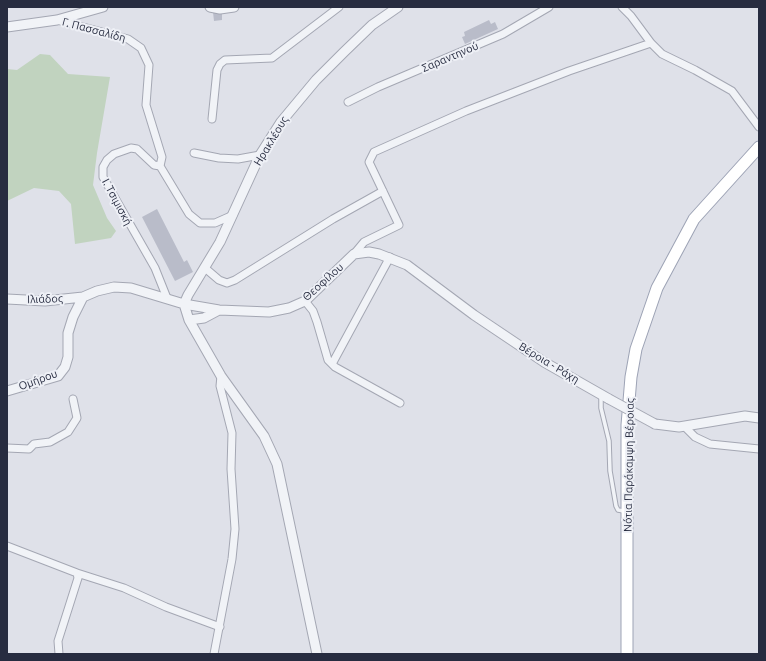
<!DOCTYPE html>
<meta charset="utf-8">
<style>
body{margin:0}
#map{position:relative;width:766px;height:661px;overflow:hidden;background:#dfe1e9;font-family:Ubuntu,sans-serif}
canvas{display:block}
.frame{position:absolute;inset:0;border:8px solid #272c40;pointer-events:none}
</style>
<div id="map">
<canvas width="766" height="661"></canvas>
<div class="frame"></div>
</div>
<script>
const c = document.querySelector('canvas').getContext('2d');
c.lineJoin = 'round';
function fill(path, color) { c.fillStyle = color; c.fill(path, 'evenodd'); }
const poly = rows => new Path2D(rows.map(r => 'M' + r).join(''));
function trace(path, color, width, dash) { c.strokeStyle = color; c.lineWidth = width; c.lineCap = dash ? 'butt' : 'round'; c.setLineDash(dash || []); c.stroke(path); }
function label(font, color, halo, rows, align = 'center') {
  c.font = font + ' Ubuntu,sans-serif'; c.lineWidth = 4; c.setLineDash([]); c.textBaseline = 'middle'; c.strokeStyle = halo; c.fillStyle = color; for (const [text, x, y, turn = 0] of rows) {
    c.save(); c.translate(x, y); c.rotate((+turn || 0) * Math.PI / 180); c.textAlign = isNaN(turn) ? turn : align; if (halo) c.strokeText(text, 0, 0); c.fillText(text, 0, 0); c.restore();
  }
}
fill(poly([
 [40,54,50,55,68,74,110,77,97,153,93,185,107,218,116,231,111,238,75,244,71,204,59,191,34,188,7,201,7,69,17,70]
]), '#c1d3bf');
fill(poly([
 [222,11,222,20,214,21,213,12],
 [489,20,491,24,495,22,498,29,465,44,462,37,465,36,464,32],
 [157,209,184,262,187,260,193,272,175,281,142,217]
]), '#b9bcc9');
const service = poly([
 [601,395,601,408,609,441,610,471,616,506,618,510,624,511]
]);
const minor = poly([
 [622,7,631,16,651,43,662,54,695,70,732,91,759,127],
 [57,20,128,39,141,48,149,65,146,105,162,157,160,166,189,214,200,223,215,223,233,215],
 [348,102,378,87,503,34,549,7],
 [212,119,217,70,220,64,225,60,272,58,339,7],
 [194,153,219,158,238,159,260,155],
 [160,166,154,165,137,149,131,148,114,154,107,160,103,167,103,177,155,268,167,298],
 [354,254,364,242,399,225,369,162,374,152,466,111,569,71,651,43],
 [205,268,219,280,227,283,235,280,333,219,383,191],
 [305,301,313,311,317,322,328,360,335,367,400,403],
 [332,364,390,257],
 [684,426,695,437,710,444,759,449],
 [7,448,29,449,34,444,50,442,68,432,77,418,73,399],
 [7,546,77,573,78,578,58,641,59,654],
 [77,573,124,588,166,607,220,627],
 [214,654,232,559,235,529,231,469,232,433,220,386,221,376]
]);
const tertiary = poly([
 [210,7,220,9,234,7],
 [7,27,57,20,103,7],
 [7,299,45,301,83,297,97,291,114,287,131,288,184,304,219,310,269,312,289,308,305,301,354,254,369,252,379,254,407,265,474,315,544,362,609,399],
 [184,304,189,320,221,376,264,436,277,464,317,654],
 [184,304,188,295,220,242,260,155,281,122,316,80,344,52,372,25,398,7],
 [189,320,204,318,219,310],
 [7,391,58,376,65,367,68,357,68,333,73,317,83,297],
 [655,424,679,427,745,416,759,418]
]);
const primary = poly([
 [627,654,627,425,631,377,636,349,657,288,694,219,759,147]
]);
trace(service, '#a4a7b3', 5.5);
trace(minor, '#a4a7b3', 9);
trace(tertiary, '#a4a7b3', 11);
trace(primary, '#9da3b5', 13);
trace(service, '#f1f3f7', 3.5);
trace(minor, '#f1f3f7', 7);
trace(tertiary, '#f1f3f7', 9);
trace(primary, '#fff', 11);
const tertiaryBridge = poly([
 [609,399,655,424]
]);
trace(tertiaryBridge, '#a4a7b3', 11, []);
trace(tertiaryBridge, '#f1f3f7', 9);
label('11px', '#272c40', '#eef0f6', [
 ["Γ. Πασσαλίδη",94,30,15],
 ["Σαραντηνού",450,57,-23],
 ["Ηρακλέους",271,141,-59],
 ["Ι. Τσιμισκή",117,202,62],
 ["Θεοφίλου",323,282,-42],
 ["Ιλιάδος",45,299,-2],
 ["Βέροια - Ράχη",549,363,31],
 ["Ομήρου",38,380,-20],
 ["Νότια Παράκαμψη Βέροιας",629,465,-89]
]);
</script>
